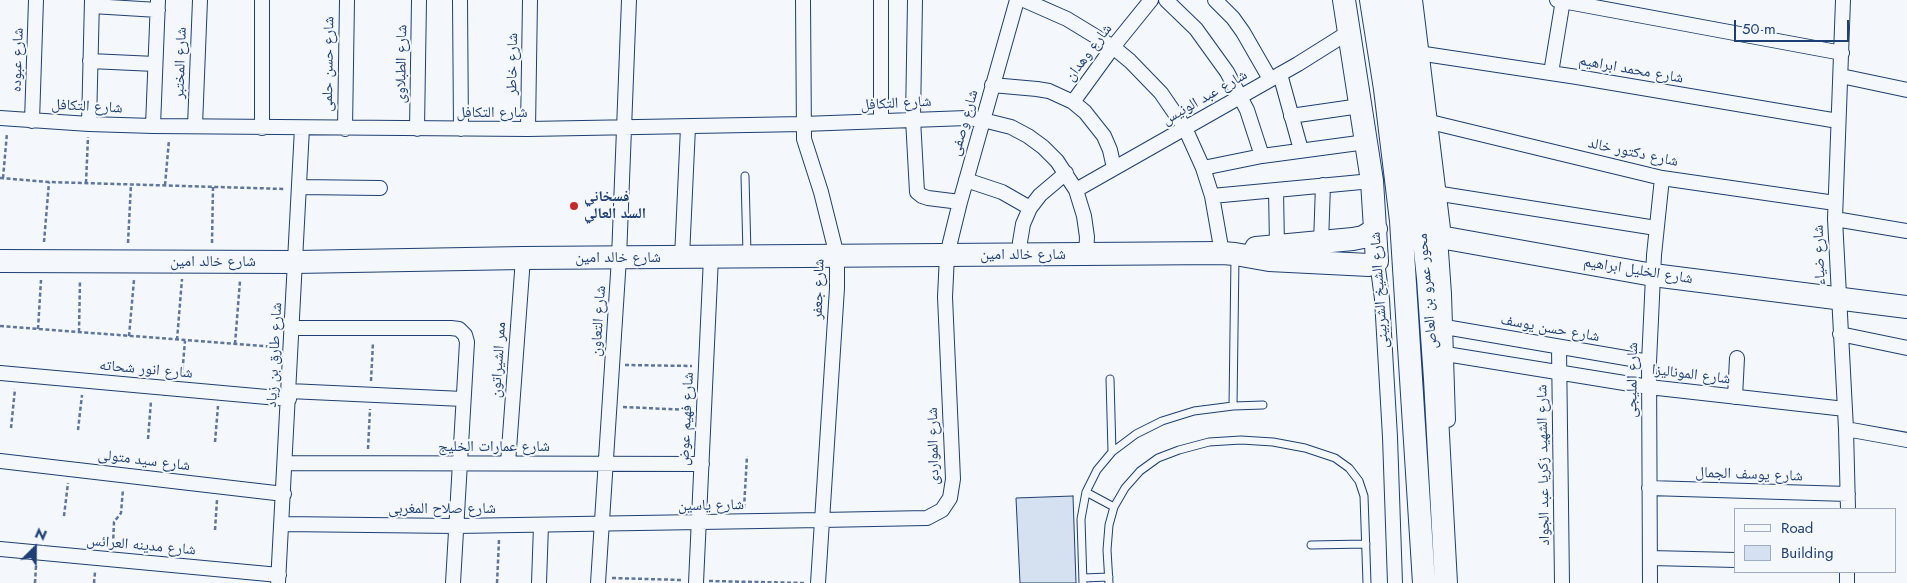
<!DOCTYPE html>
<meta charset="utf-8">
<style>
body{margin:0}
#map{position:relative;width:1907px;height:583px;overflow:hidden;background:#f4f7fb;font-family:Jost,sans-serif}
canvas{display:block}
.legend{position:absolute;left:1734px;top:508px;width:162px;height:65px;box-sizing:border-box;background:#f4f7fb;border:1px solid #9eadc5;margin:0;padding:6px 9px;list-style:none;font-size:15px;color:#1d3f73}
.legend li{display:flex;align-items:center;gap:10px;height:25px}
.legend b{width:25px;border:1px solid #9eadc5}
.north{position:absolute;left:10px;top:523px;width:50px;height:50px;-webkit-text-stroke:4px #f4f7fb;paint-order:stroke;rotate:23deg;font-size:14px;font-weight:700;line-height:20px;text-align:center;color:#1d3f73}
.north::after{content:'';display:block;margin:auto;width:18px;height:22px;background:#1d3f73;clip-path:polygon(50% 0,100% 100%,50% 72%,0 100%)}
.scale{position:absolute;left:1734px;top:20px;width:115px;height:22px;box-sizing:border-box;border:2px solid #1d3f73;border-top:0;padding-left:6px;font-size:15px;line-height:18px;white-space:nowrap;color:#1d3f73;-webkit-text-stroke:4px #f4f7fb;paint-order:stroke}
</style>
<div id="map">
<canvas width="1907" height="583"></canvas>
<ul class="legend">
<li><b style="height:6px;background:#f4f7fb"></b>Road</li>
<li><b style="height:14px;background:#d5e0f0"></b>Building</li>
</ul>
<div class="north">N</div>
<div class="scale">50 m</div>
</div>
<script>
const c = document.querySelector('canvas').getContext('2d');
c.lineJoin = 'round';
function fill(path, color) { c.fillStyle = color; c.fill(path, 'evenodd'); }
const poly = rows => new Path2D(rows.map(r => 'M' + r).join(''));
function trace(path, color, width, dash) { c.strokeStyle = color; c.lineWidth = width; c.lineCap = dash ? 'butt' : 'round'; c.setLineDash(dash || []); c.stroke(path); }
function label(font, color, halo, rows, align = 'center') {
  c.font = font + ' Jost,"Noto Naskh Arabic",sans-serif'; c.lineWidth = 4; c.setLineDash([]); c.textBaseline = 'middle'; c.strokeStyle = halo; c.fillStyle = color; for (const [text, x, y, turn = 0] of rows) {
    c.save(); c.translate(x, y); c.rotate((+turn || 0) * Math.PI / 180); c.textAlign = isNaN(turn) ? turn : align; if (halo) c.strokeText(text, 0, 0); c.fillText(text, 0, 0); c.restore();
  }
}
const building = poly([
 [1073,496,1076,583,1020,583,1016,498,1073,496]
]);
fill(building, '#d5e0f0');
trace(building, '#1d3f73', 1);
const service = poly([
 [745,176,747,254],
 [1110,379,1112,452],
 [1233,406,1235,257],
 [1086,492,1114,507],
 [1311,545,1366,544],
 [1083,578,1109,577],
 [1083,583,1081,519,1086,492,1097,470,1112,452,1136,434,1162,421,1194,411,1233,406,1263,405],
 [1109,583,1107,550,1109,525,1114,507,1125,488,1140,471,1158,458,1179,450,1209,442,1241,440,1273,442,1305,448,1335,458,1349,468,1359,481,1364,496,1367,583]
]);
const minor = poly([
 [460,0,461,129],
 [803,0,804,139,821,192,837,256,837,288,818,583],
 [881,0,881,121],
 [915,0,913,119,917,192,922,196,928,198,960,202],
 [1024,0,1067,19,1113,47,1130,61,1161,93,1185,128,1203,168,1212,196,1222,253],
 [1166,0,1196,29,1227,72,1247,110,1262,156],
 [1215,0,1233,18,1243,32,1270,79],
 [1557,0,1842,53],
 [1843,0,1835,219,1846,429,1848,509],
 [92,6,158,10],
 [1418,53,1577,77,1838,121],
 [90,61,155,64],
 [1551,73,1563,0],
 [1280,74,1301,150],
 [1841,76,1907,90],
 [992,85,1037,89,1049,91,1073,102,1085,112,1104,136,1110,150,1114,168],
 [1073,102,1113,47,1151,0],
 [1291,116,1360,106],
 [0,118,89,124,153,126,528,129,803,124,967,118,983,120,1011,127,1028,136,1043,147,1057,161,1076,190,1084,216,1087,237,1086,254],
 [32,121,36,0],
 [1426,121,1662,178,1835,203],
 [89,124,92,0],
 [153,126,158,0],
 [195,126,200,0],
 [262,128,262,0],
 [345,129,347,0],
 [417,129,419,0],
 [528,129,530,0],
 [1203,168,1262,156,1366,142],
 [966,180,1002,192,1030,208],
 [299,187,380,188],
 [1076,190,1298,64,1349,32],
 [1276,190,1277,246],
 [1435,193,1656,228],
 [1212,196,1372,181],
 [1835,219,1907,231],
 [1440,237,1444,294,1448,420],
 [1321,243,1323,185],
 [1021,255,1020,242,1023,224,1030,208,1040,195,1066,173],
 [682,257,688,127],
 [1377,261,1382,299,1390,437,1395,583],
 [1445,327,1649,362],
 [292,328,451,328,459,329,465,335,467,342,453,583],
 [1840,334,1907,348],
 [1559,348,1562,583],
 [1446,354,1649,387,1845,409],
 [0,373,289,399],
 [289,391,463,399],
 [1735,397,1737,358],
 [1846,429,1907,440],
 [0,461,284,494],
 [286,463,702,464],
 [508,463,523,258],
 [1649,488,1848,494],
 [282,524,456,526,821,520,927,518,942,510,950,498,953,479,945,297,947,255,960,202,1017,0],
 [0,549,279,575],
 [1650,558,1736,560],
 [278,583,302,128],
 [539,583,541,525],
 [598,583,619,258,629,0],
 [696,583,711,257],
 [1650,583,1649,362,1654,255,1662,178],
 [1847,583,1847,572]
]);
const primary = poly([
 [1371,0,1385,89,1401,221,1424,583],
 [1391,0,1414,147,1428,278,1435,379,1446,583],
 [1411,0,1440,237,1653,275,1907,307],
 [1256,248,1353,239,1363,237,1376,229],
 [0,261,295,262,523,258,1222,253,1235,254,1269,260,1369,265,1377,261,1372,181,1344,0]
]);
trace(service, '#1d3f73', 9);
trace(minor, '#1d3f73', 16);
trace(primary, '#1d3f73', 24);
trace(poly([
 [0,178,49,182,285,189],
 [3,178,7,133],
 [86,183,88,137],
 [165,185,169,140],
 [44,242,49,182],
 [128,243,131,184],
 [212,243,213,187],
 [0,326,277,347],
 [38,329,41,280],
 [79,332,80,280],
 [129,336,134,280],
 [177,340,182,279],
 [235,344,240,281],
 [625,365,692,366],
 [182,376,185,341],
 [371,381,373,342],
 [623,407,690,410],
 [11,428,15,389],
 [78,430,82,395],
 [148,439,151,401],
 [215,442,218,406],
 [368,449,370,409],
 [744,508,747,456],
 [64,516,68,483],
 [215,530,217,500],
 [113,545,114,522,121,513,123,489],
 [612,578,681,580],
 [709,581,804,583],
 [35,583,36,566],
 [94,583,95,572],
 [497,583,499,540]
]), '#5e769c', 2.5, [4, 2.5]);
trace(service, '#f4f7fb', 7);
trace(minor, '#f4f7fb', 14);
trace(primary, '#f4f7fb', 22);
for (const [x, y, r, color] of [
 [574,206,5,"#c62828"]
]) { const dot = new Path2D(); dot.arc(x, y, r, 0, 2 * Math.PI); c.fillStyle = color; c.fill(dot); trace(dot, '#f4f7fb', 2); }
label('15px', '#1d3f73', '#f4f7fb', [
 ["شارع وهدان",1089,53,-53],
 ["شارع عبوده",18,60,-88],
 ["شارع المختبر",181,63,-88],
 ["شارع حسن حلمى",329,64,-89],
 ["شارع الطبلاوى",402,64,-89],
 ["شارع خاطر",513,64,-89],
 ["شارع محمد ابراهيم",1631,70,10],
 ["شارع عبد الونيس",1205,98,-30],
 ["شارع التكافل",896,104,-3],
 ["شارع التكافل",87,107,3],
 ["شارع التكافل",492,113],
 ["شارع وصفى",965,123,-74],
 ["شارع دكتور خالد",1633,153,12],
 ["شارع خالد امين",1023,255],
 ["شارع ضياء",1820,255,-92],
 ["شارع خالد امين",618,258],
 ["شارع خالد امين",213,262],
 ["شارع الخليل ابراهيم",1638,271,9],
 ["شارع جعفر",819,289,-88],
 ["شارع الشيخ الشربينى",1380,290,-94],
 ["محور عمرو بن العاص",1428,291,-95],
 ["شارع التعاون",599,321,-86],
 ["شارع حسن يوسف",1550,329,10],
 ["شارع طارق بن زياد",275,355,-87],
 ["ممر الشيراتون",499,360,-86],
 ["شارع انور شحاته",146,370,5],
 ["شارع الموناليزا",1691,375,7],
 ["شارع المليجى",1633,380,-89],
 ["شارع فهيم عوض",687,419,-87],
 ["شارع المواردى",934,446,-91],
 ["شارع عمارات الخليج",494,447],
 ["شارع سيد متولى",144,461,7],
 ["شارع الشهيد زكريا عبد الجواد",1544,465,-91],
 ["شارع يوسف الجمال",1749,475,2],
 ["شارع ياسين",711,506,-1],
 ["شارع صلاح المغربى",442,509],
 ["شارع مدينه العرائس",141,546,5]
]);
label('bold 15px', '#1d3f73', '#f4f7fb', [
 ["فسخاني",584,197],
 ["السد العالي",584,214]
], 'left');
</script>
